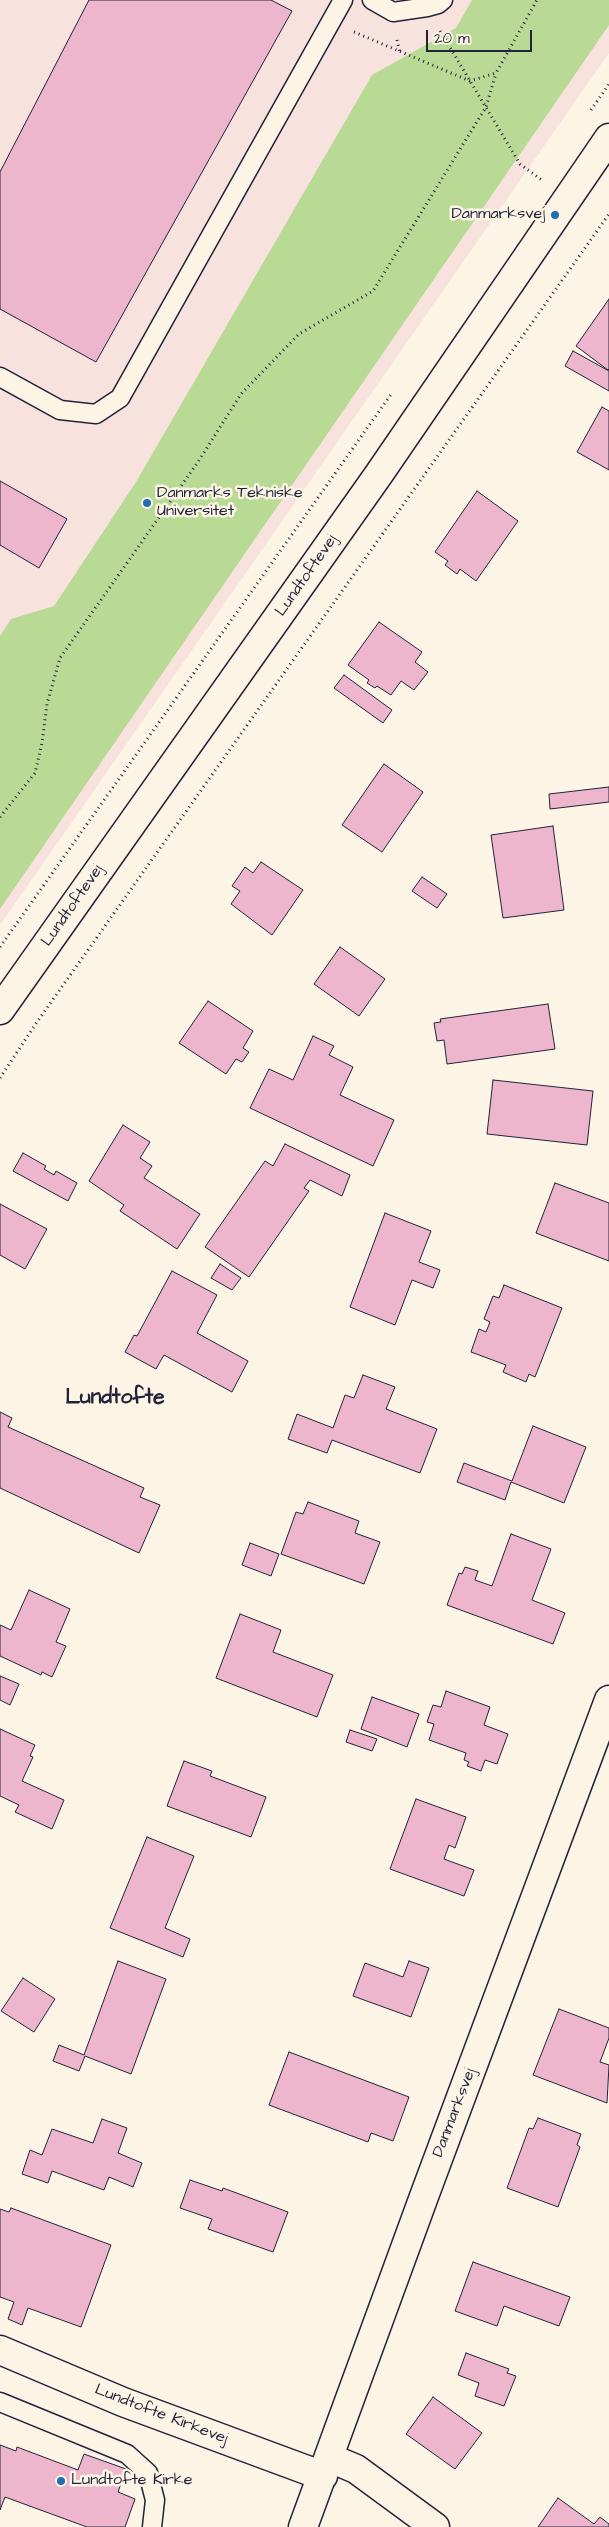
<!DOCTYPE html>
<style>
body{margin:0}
#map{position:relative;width:609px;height:2527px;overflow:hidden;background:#fcf5e5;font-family:"Architects Daughter",sans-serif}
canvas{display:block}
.scale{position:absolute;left:426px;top:30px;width:106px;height:22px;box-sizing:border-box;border:2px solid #22223b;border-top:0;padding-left:6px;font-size:15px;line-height:18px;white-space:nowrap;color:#22223b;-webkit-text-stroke:4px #fcf5e5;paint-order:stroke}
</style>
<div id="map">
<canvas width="609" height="2527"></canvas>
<div class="scale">20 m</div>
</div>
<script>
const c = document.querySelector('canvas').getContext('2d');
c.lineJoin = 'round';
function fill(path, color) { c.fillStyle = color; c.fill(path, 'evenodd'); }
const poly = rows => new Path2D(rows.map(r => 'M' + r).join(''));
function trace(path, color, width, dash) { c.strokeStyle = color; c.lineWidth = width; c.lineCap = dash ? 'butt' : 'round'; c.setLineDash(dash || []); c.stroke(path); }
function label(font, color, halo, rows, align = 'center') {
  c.font = font + ' "Architects Daughter",sans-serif'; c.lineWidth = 5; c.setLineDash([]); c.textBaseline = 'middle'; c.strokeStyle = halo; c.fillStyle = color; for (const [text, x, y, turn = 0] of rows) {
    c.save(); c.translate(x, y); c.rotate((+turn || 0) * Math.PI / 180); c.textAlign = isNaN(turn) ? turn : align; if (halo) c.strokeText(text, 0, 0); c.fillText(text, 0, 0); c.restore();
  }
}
fill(poly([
 [0,0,609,0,609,53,0,925]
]), '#f8e2de');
fill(poly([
 [472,0,609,0,609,25,0,909,0,636,11,619,54,606,136,482,372,75,456,28]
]), '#b8da94');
const building = poly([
 [89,0,271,0,292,11,96,362,0,309,0,172,89,0],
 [609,299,609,369,608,370,576,346,609,299],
 [573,351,609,371,609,391,565,366,573,351],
 [602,407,609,411,609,470,577,452,602,407],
 [0,481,67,519,39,568,0,545,0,481],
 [477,491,518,521,476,581,460,569,457,574,445,565,448,561,435,552,477,491],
 [379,622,422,652,415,662,428,672,414,690,401,681,391,695,377,686,375,688,367,683,369,680,348,665,379,622],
 [344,675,392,710,383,723,334,688,344,675],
 [384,764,423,792,382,852,342,825,384,764],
 [609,787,609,802,550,809,549,794,609,787],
 [553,826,564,910,503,918,491,835,553,826],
 [261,862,303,890,272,935,231,904,240,891,232,886,245,867,253,873,261,862],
 [422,877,447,894,437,908,412,891,422,877],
 [340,947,385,979,359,1016,314,984,340,947],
 [208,1001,253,1031,243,1048,249,1052,242,1062,236,1059,226,1074,179,1043,208,1001],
 [548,1004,555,1049,447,1064,444,1040,437,1041,434,1023,441,1022,440,1019,548,1004],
 [313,1036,334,1046,329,1055,353,1067,340,1095,394,1120,373,1166,250,1108,269,1069,293,1080,313,1036],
 [493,1080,593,1091,587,1145,487,1134,493,1080],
 [123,1125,150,1142,140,1158,152,1166,144,1178,200,1214,177,1249,120,1211,124,1205,89,1181,123,1125],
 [285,1144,350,1175,342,1196,310,1180,304,1188,309,1191,249,1277,205,1247,265,1161,273,1166,285,1144],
 [23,1153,46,1166,44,1169,54,1175,56,1171,77,1183,68,1201,13,1171,23,1153],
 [555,1183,609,1203,609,1261,536,1233,555,1183],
 [0,1204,47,1229,25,1269,0,1255,0,1204],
 [385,1213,431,1231,419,1262,440,1270,433,1288,412,1280,395,1325,350,1307,385,1213],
 [220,1264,241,1278,232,1290,211,1278,220,1264],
 [172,1271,217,1295,197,1333,248,1361,232,1392,164,1355,156,1369,125,1352,134,1335,137,1336,172,1271],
 [504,1285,562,1308,535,1377,529,1374,526,1382,503,1372,506,1365,471,1352,479,1329,486,1332,490,1322,484,1319,493,1296,499,1298,504,1285],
 [363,1375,395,1387,386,1409,437,1429,420,1473,332,1440,327,1453,288,1439,297,1414,333,1428,345,1395,354,1398,363,1375],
 [0,1412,12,1418,8,1427,144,1488,140,1497,160,1505,139,1553,0,1488,0,1412],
 [533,1426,586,1447,564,1503,511,1482,505,1500,457,1482,464,1463,512,1481,533,1426],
 [308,1502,359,1521,355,1533,380,1542,364,1584,281,1554,296,1512,303,1514,308,1502],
 [511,1534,551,1549,532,1600,565,1613,553,1644,447,1605,459,1573,462,1574,465,1567,478,1571,475,1580,492,1586,511,1534],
 [250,1543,279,1554,271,1576,242,1565,250,1543],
 [29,1590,70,1609,56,1642,66,1646,52,1677,42,1672,41,1675,0,1656,0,1625,11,1630,29,1590],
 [240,1614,281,1630,273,1652,333,1675,317,1717,216,1678,240,1614],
 [0,1676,19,1684,10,1705,0,1700,0,1676],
 [446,1691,490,1707,484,1725,508,1734,497,1764,485,1760,481,1771,467,1766,469,1762,464,1760,466,1753,429,1740,434,1724,427,1722,433,1705,441,1707,446,1691],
 [372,1697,419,1714,407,1747,361,1729,372,1697],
 [0,1729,35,1745,30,1756,33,1757,22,1781,64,1800,52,1829,15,1812,19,1805,0,1796,0,1729],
 [350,1730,377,1739,372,1751,346,1742,350,1730],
 [184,1761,212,1771,210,1776,266,1797,251,1837,167,1806,184,1761],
 [416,1799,466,1817,455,1848,449,1845,444,1859,474,1870,464,1896,390,1869,416,1799],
 [147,1837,194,1856,165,1928,190,1939,183,1957,110,1928,147,1837],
 [118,1961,166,1979,131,2074,85,2056,79,2071,53,2061,59,2045,84,2055,118,1961],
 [409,1961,429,1968,411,2017,353,1996,365,1963,403,1977,409,1961],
 [23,1978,55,1999,34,2032,1,2011,23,1978],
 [559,2009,609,2028,609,2038,600,2062,609,2065,607,2103,533,2075,559,2009],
 [289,2052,409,2097,393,2141,371,2133,368,2142,269,2105,289,2052],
 [538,2118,581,2134,577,2145,580,2147,558,2207,507,2188,529,2128,533,2129,538,2118],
 [102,2119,127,2128,118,2153,142,2163,133,2187,109,2177,104,2190,52,2171,48,2183,22,2174,30,2150,42,2155,52,2129,93,2143,102,2119],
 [190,2180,222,2191,223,2188,288,2212,273,2252,208,2229,212,2219,180,2208,190,2180],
 [11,2208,111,2245,81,2327,28,2308,22,2325,8,2319,14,2302,0,2297,0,2209,9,2212,11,2208],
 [473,2262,570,2297,559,2326,504,2306,497,2326,455,2311,473,2262],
 [466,2353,509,2369,507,2373,516,2376,504,2406,475,2396,479,2383,458,2375,466,2353],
 [433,2397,482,2433,455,2469,406,2434,433,2397],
 [0,2445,16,2451,17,2447,78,2470,84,2454,126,2469,118,2492,135,2499,125,2527,87,2527,5,2497,0,2510,0,2445],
 [558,2498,594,2524,600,2517,609,2524,609,2527,538,2527,558,2498]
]);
fill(building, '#edb6cd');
trace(building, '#22223b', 1);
const service = poly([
 [372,0,393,12,427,7,438,4,443,0],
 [0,377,60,410,96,414,120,398,343,0],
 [0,2402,127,2454,148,2473,155,2500,152,2527]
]);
const minor = poly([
 [0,2350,123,2402,323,2476],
 [330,2458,356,2469,435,2527],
 [303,2527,426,2191,609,1700]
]);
const tertiary = poly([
 [0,1010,379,474,609,138]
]);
trace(service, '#22223b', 21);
trace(minor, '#22223b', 31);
trace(tertiary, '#22223b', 31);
trace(poly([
 [440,31,520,164,543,181],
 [354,32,470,81,496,73,537,0],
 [397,40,400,53],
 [591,110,609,84],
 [0,817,35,773,42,743,47,704,60,658,198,462,241,394,299,334,373,291,486,107,496,73],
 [0,947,392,393],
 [0,1078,37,1022,609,214]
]), '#22223b', 3, [1, 4]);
trace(service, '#fcf5e5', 18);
trace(minor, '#fcf5e5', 28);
trace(tertiary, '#fcf5e5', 28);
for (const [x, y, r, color] of [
 [555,215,5,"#1f6fb2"],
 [147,503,5,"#1f6fb2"],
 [61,2481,5,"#1f6fb2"]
]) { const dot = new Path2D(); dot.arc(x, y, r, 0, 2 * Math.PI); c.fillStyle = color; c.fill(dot); trace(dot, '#fcf5e5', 2); }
label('16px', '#22223b', '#fcf5e5', [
 ["Danmarksvej",545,215,"right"],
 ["Danmarks Tekniske",157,494],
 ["Universitet",157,512],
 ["Lundtofte Kirke",71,2481]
], 'left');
label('16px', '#22223b', '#fcf5e5', [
 ["Lundtoftevej",307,576,-55],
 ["Lundtoftevej",73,906,-55],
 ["Danmarksvej",455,2113,-69],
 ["Lundtofte Kirkevej",161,2415,21]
]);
label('bold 21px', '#22223b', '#fcf5e5', [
 ["Lundtofte",115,1399]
]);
</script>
